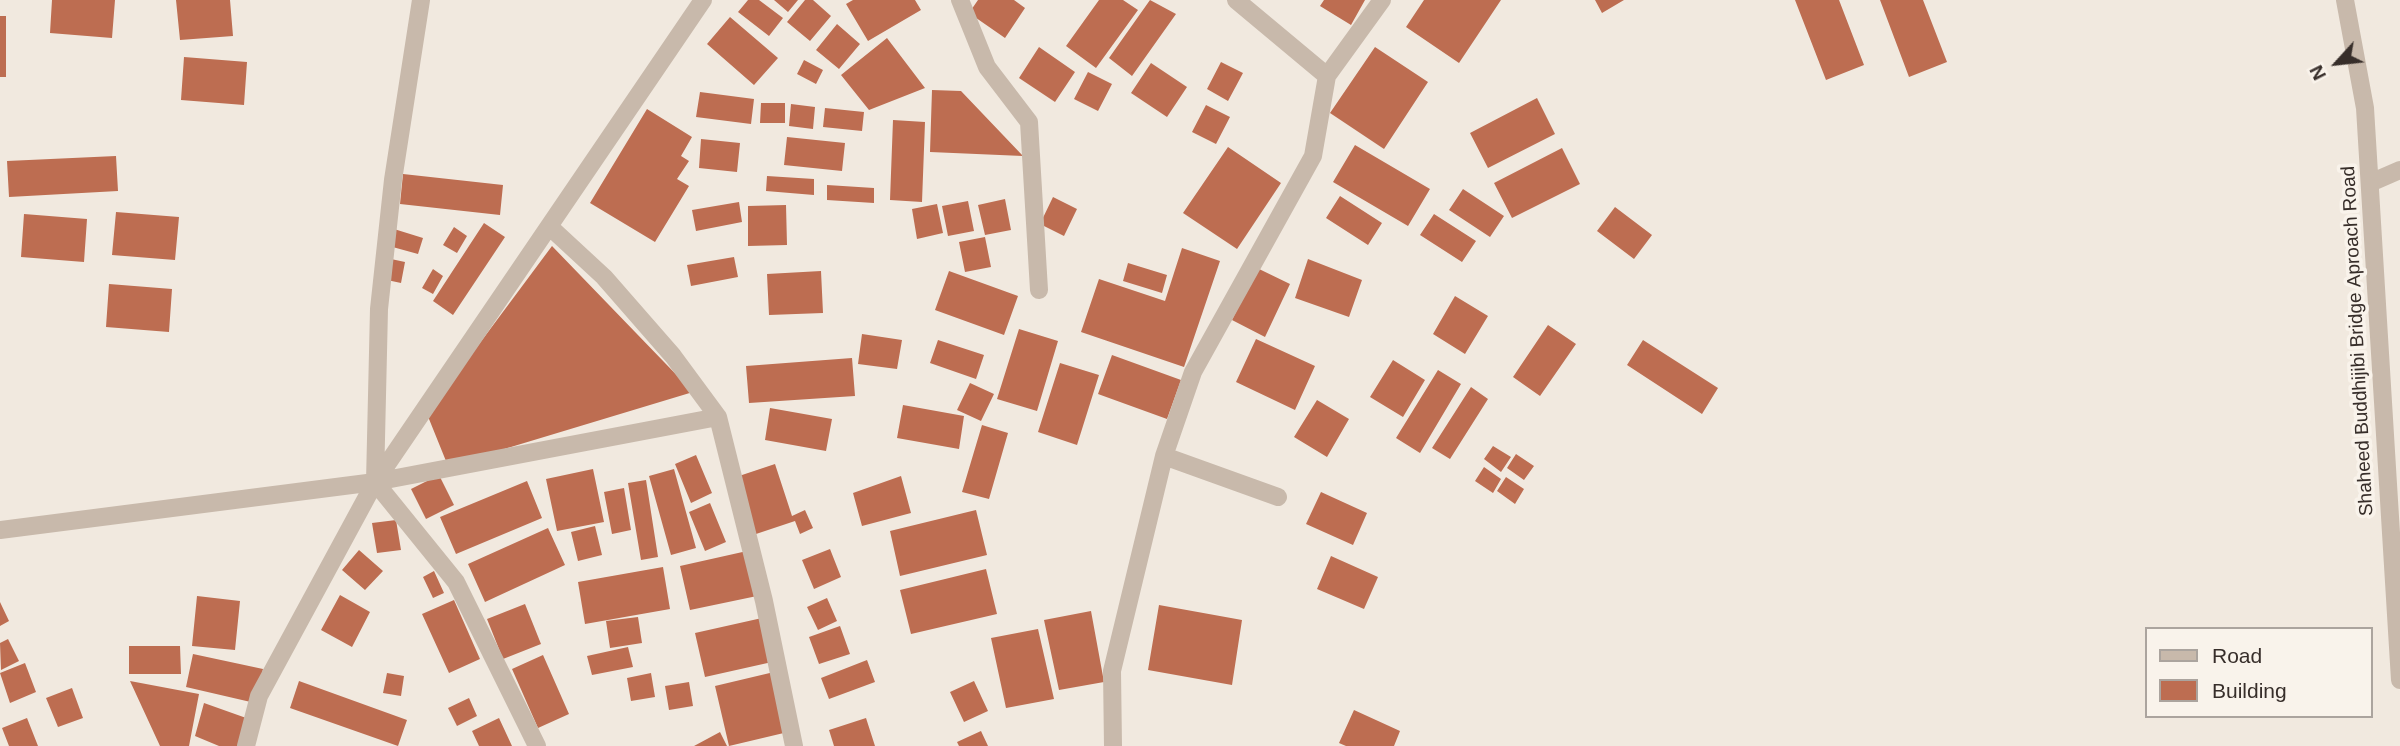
<!DOCTYPE html>
<style>
body{margin:0}
#map{position:relative;width:2400px;height:746px;overflow:hidden;background:#f1e9df;font-family:Helvetica,sans-serif}
canvas{display:block}
.legend{position:absolute;left:2145px;top:627px;width:228px;height:91px;box-sizing:border-box;background:#f9f3eb;border:2px solid #aba49e;margin:0;padding:9px 12px;list-style:none;font-size:21px;color:#372e2a}
.legend li{display:flex;align-items:center;gap:14px;height:35px}
.legend b{width:35px;border:2px solid #aba49e}
.north{position:absolute;left:2302px;top:28px;width:70px;height:70px;-webkit-text-stroke:5px #f9f3eb;paint-order:stroke;rotate:243deg;font-size:19px;font-weight:700;line-height:28px;text-align:center;color:#372e2a}
.north::after{content:'';display:block;margin:auto;width:24px;height:32px;background:#372e2a;clip-path:polygon(50% 0,100% 100%,50% 72%,0 100%)}
</style>
<div id="map">
<canvas width="2400" height="746"></canvas>
<ul class="legend">
<li><b style="height:9px;background:#c8b9ab"></b>Road</li>
<li><b style="height:19px;background:#bd6d51"></b>Building</li>
</ul>
<div class="north">N</div>
</div>
<script>
const c = document.querySelector('canvas').getContext('2d');
c.lineJoin = 'round';
function fill(path, color) { c.fillStyle = color; c.fill(path, 'evenodd'); }
const poly = rows => new Path2D(rows.map(r => 'M' + r).join(''));
function trace(path, color, width, dash) { c.strokeStyle = color; c.lineWidth = width; c.lineCap = dash ? 'butt' : 'round'; c.setLineDash(dash || []); c.stroke(path); }
function label(font, color, halo, rows, align = 'center') {
  c.font = font + ' Helvetica,sans-serif'; c.lineWidth = 7; c.setLineDash([]); c.textBaseline = 'middle'; c.strokeStyle = halo; c.fillStyle = color; for (const [text, x, y, turn = 0] of rows) {
    c.save(); c.translate(x, y); c.rotate((+turn || 0) * Math.PI / 180); c.textAlign = isNaN(turn) ? turn : align; if (halo) c.strokeText(text, 0, 0); c.fillText(text, 0, 0); c.restore();
  }
}
fill(poly([
 [52,0,115,0,112,38,50,33],
 [176,0,230,0,233,36,180,40],
 [748,0,759,0,783,18,769,36,738,12],
 [774,0,798,0,788,12],
 [805,0,813,0,831,16,810,41,787,22],
 [853,0,915,0,921,10,868,41,846,4],
 [978,0,1014,0,1025,8,1005,38,969,13],
 [1099,0,1123,0,1138,10,1096,68,1066,46],
 [1150,0,1176,14,1132,76,1109,58],
 [1324,0,1365,0,1351,25,1320,6],
 [1424,0,1501,0,1459,63,1406,27],
 [1595,0,1624,0,1602,13],
 [1795,0,1839,0,1864,65,1826,80],
 [1880,0,1923,0,1947,62,1909,77],
 [0,16,6,16,6,77,0,77],
 [730,17,778,58,754,85,707,44],
 [837,24,860,44,839,69,816,50],
 [887,38,925,88,869,110,841,75],
 [1039,47,1075,72,1055,102,1019,78],
 [1375,47,1428,82,1384,149,1330,113],
 [184,57,247,62,244,105,181,100],
 [804,60,823,70,816,84,797,74],
 [1221,62,1243,73,1228,101,1207,89],
 [1151,63,1187,87,1167,117,1131,93],
 [1088,72,1112,84,1098,111,1074,99],
 [932,90,961,91,1023,156,930,152],
 [700,92,754,99,751,124,696,117],
 [1537,98,1555,134,1488,168,1470,133],
 [761,103,785,103,785,123,760,123],
 [791,104,815,107,813,129,789,126],
 [1206,105,1230,117,1216,144,1192,132],
 [825,108,864,112,862,131,823,127],
 [647,109,692,137,681,156,689,161,677,179,689,186,655,242,590,203],
 [893,120,925,122,922,202,890,200],
 [787,137,845,143,842,171,784,165],
 [701,139,740,143,737,172,699,168],
 [1355,145,1430,189,1408,226,1333,182],
 [1228,147,1281,183,1237,249,1183,213],
 [1562,148,1580,184,1512,218,1494,183],
 [116,156,118,191,9,197,7,161],
 [403,174,503,185,500,215,400,204],
 [767,176,814,179,814,195,766,191],
 [827,185,874,188,874,203,827,200],
 [1463,189,1504,216,1490,237,1449,210],
 [1340,196,1382,223,1368,245,1326,218],
 [1053,197,1077,209,1064,236,1040,224],
 [1005,199,1011,230,985,235,978,205],
 [968,201,974,231,948,236,942,206],
 [739,202,742,222,696,231,692,210],
 [937,204,943,233,917,239,912,209],
 [786,205,787,245,748,246,748,206],
 [1615,207,1652,235,1634,259,1597,231],
 [116,212,179,217,175,260,112,255],
 [24,214,87,219,84,262,21,257],
 [1434,214,1476,241,1462,262,1420,235],
 [484,223,505,237,453,315,433,301],
 [454,227,467,236,457,253,443,245],
 [394,229,423,238,418,254,389,246],
 [985,237,991,267,965,272,959,242],
 [552,246,693,392,448,466,427,414],
 [1182,248,1220,261,1184,367,1081,332,1099,279,1165,301],
 [734,257,738,277,691,286,687,265],
 [391,259,405,262,401,283,387,280],
 [1308,259,1362,280,1349,317,1295,298],
 [1128,263,1167,275,1162,293,1123,281],
 [1257,268,1290,284,1265,337,1232,320],
 [433,269,443,276,433,294,422,288],
 [821,271,823,313,769,315,767,274],
 [949,271,1018,296,1004,335,935,310],
 [109,284,172,289,169,332,106,327],
 [1455,296,1488,316,1465,354,1433,334],
 [1548,325,1576,344,1540,396,1513,377],
 [1019,329,1058,341,1037,411,997,399],
 [862,334,902,340,897,369,858,364],
 [1256,339,1315,366,1295,410,1236,382],
 [938,340,984,355,976,379,930,363],
 [1643,340,1718,388,1702,414,1627,365],
 [1112,355,1181,380,1167,419,1098,394],
 [852,358,855,396,749,403,746,366],
 [1393,360,1425,380,1403,417,1370,397],
 [1060,363,1099,375,1077,445,1038,432],
 [1438,370,1461,384,1420,453,1396,438],
 [970,383,994,394,981,421,957,410],
 [1471,387,1488,399,1450,459,1432,448],
 [1317,400,1349,419,1327,457,1294,437],
 [903,405,964,416,959,449,897,438],
 [770,408,832,419,826,451,765,440],
 [982,425,1008,433,989,499,962,492],
 [1493,446,1511,457,1501,472,1484,459],
 [1516,454,1534,466,1524,480,1507,468],
 [696,455,712,493,691,503,675,464],
 [775,464,792,516,805,510,813,528,800,534,795,521,756,534,736,477],
 [1484,467,1501,479,1493,493,1475,481],
 [593,469,604,522,557,531,546,479],
 [674,469,696,548,671,555,649,476],
 [439,475,454,505,426,519,411,489],
 [901,476,911,513,862,526,853,493],
 [1506,477,1524,489,1515,504,1497,491],
 [646,480,658,557,641,560,628,483],
 [527,481,542,518,456,554,440,517],
 [624,488,631,530,612,534,604,492],
 [1321,492,1367,513,1353,545,1306,524],
 [710,503,726,542,705,551,689,512],
 [976,510,987,555,900,576,890,531],
 [396,520,401,550,377,553,372,523],
 [595,526,602,555,578,561,571,532],
 [548,528,565,565,485,602,468,564],
 [830,549,841,577,814,589,802,560],
 [359,550,383,571,365,590,342,570],
 [747,551,757,596,690,610,680,566],
 [1331,556,1378,577,1364,609,1317,589],
 [663,567,670,609,585,624,578,582],
 [986,569,997,614,911,634,900,590],
 [434,571,444,593,433,598,423,577],
 [340,595,370,612,352,647,321,630],
 [197,596,240,601,235,650,192,646],
 [827,598,837,621,818,630,807,607],
 [454,600,480,659,449,673,422,614],
 [0,602,9,621,0,626],
 [525,604,541,644,503,659,487,619],
 [1159,605,1242,620,1232,685,1148,670],
 [1091,611,1104,682,1059,690,1044,620],
 [638,617,642,643,610,648,606,621],
 [762,618,772,662,705,677,695,633],
 [840,626,850,654,819,664,809,637],
 [1038,629,1054,699,1006,708,991,638],
 [8,639,19,661,1,670,0,643],
 [129,646,180,646,181,674,129,674],
 [628,647,633,667,592,675,587,656],
 [193,654,263,669,255,703,186,687],
 [543,655,569,714,538,728,512,669],
 [867,660,875,682,829,699,821,678],
 [25,663,36,692,10,703,0,673],
 [774,672,788,732,729,746,715,686],
 [387,673,404,676,401,696,383,693],
 [651,673,655,697,631,701,627,678],
 [130,681,199,694,189,746,160,746],
 [299,681,407,720,398,746,290,708],
 [974,681,988,711,964,722,950,692],
 [689,682,693,706,669,710,665,686],
 [72,688,83,718,58,727,46,698],
 [469,698,477,716,457,726,448,708],
 [204,703,249,719,238,746,219,746,195,736],
 [1354,710,1400,731,1394,746,1346,746,1339,743],
 [27,718,38,746,9,746,2,728],
 [499,718,512,746,479,746,472,731],
 [866,718,875,746,834,746,829,730],
 [981,731,988,746,959,746,957,742],
 [720,732,727,746,694,746]
]), '#bd6d51');
trace(poly([
 [421,0,393,180,379,309,375,482,456,582,537,746],
 [960,0,987,67,1029,122,1039,290],
 [1236,0,1327,76],
 [2345,0,2365,108,2400,680],
 [2370,183,2400,170],
 [551,228,604,277,673,356,718,417,764,601,794,746],
 [1164,456,1278,497],
 [0,530,375,482,718,417],
 [246,746,259,696,375,482,703,0],
 [1113,746,1112,671,1164,456,1193,372,1313,156,1327,76,1382,0]
]), '#c8b9ab', 18);
label('19px', '#372e2a', '#f9f3eb', [
 ["Shaheed Buddhijibi Bridge Aproach Road",2358,341,-93]
]);
</script>
